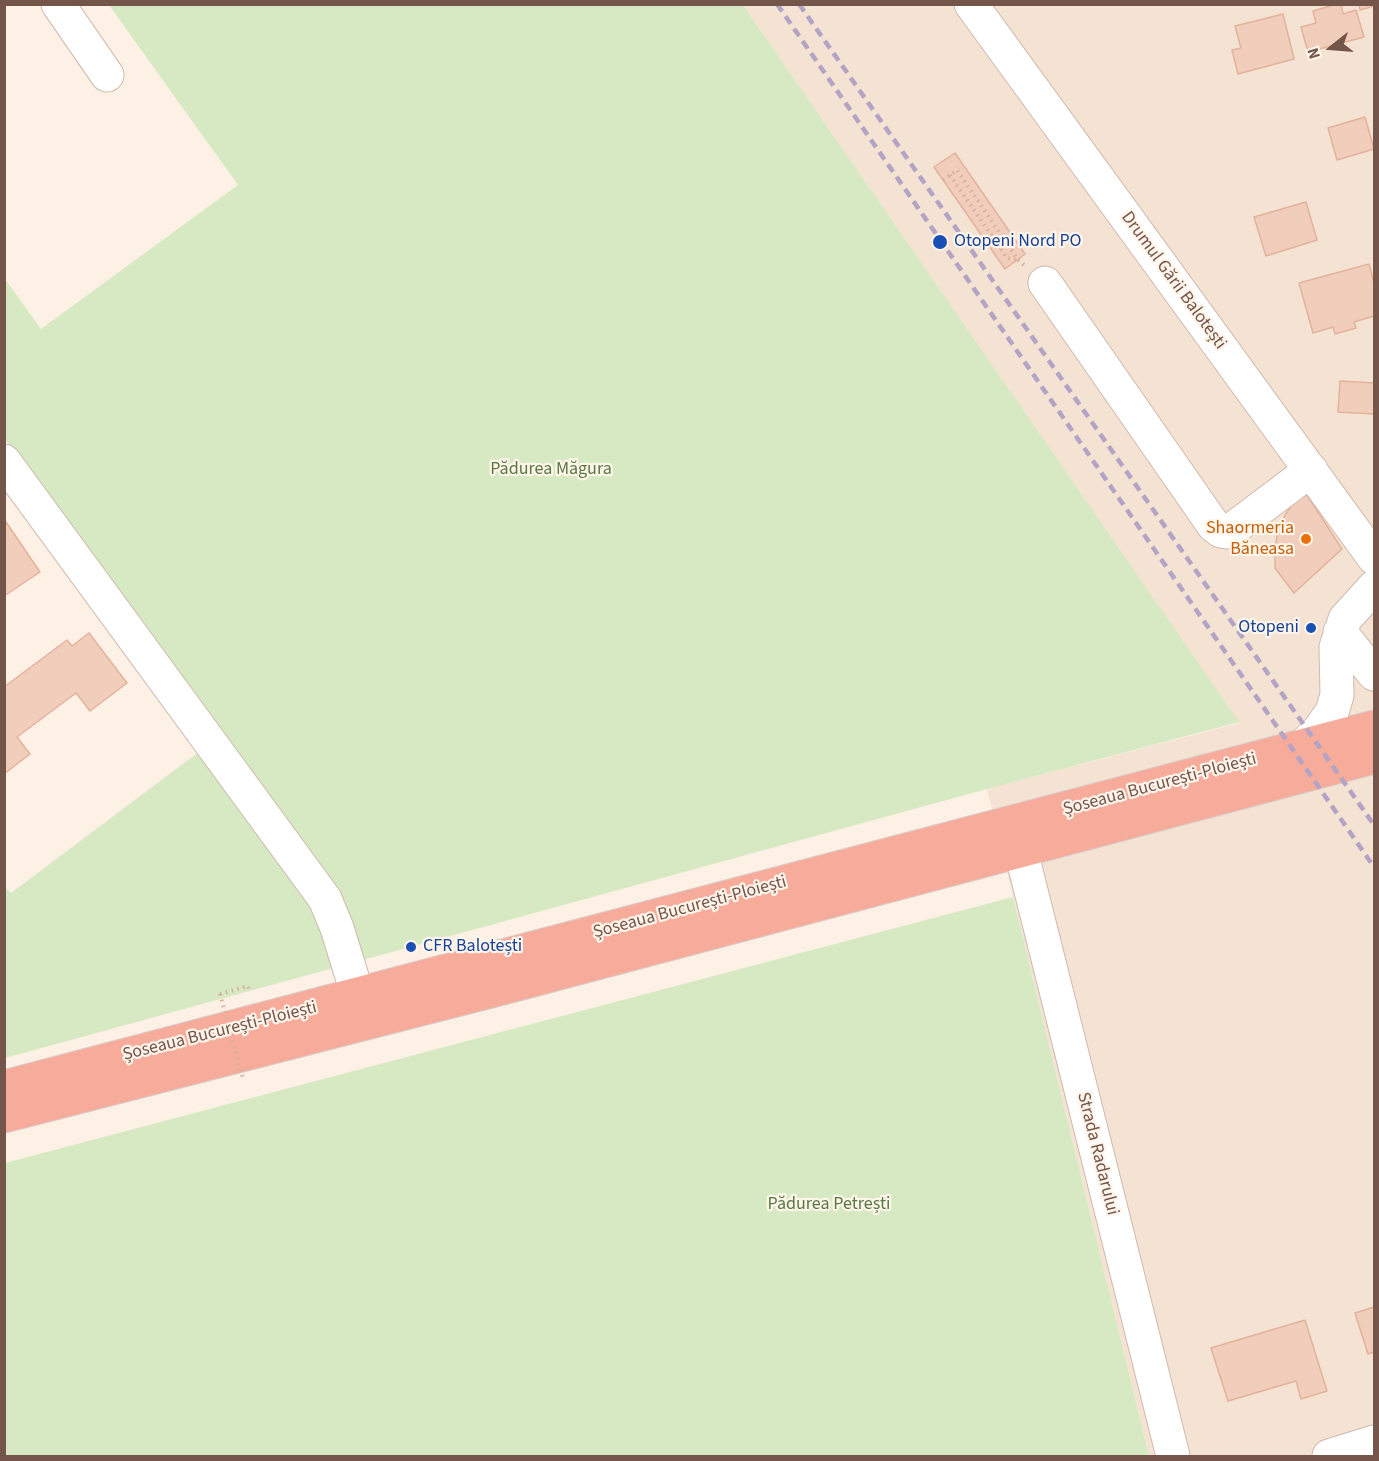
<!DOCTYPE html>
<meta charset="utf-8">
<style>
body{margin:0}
#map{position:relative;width:1379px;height:1461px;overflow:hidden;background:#fcf1e4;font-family:"Source Sans 3",sans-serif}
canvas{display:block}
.frame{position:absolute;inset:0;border:6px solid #74554a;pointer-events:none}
.north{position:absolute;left:1301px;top:18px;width:60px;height:60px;-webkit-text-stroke:4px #fff5ea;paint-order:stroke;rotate:253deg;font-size:16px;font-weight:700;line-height:24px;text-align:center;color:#74554a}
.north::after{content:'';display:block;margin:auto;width:21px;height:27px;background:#74554a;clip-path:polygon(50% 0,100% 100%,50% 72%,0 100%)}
</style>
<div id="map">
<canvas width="1379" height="1461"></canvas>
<div class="frame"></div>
<div class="north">N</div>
</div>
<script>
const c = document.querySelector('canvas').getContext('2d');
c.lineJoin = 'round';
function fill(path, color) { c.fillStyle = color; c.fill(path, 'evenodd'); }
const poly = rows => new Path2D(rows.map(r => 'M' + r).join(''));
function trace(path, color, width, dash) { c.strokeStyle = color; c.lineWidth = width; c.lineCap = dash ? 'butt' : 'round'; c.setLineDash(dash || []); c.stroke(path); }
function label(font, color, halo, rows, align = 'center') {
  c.font = font + ' "Source Sans 3",sans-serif'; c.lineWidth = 4.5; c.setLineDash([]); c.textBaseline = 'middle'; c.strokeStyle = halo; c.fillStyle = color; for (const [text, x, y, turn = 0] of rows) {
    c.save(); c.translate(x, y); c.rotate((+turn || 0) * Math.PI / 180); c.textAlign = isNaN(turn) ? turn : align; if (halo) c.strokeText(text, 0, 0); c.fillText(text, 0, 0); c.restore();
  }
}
fill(poly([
 [743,5,1374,5,1374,1456,1149,1456,987,789,1239,723]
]), '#f4e2d2');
fill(poly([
 [109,5,743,5,1239,722,987,789,5,1058,4,886,11,893,220,736,5,439,5,279,41,329,238,185],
 [1013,897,1149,1456,5,1456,5,1163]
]), '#d6e9c3');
const building = poly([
 [1337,4,1341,4,1343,14,1356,10,1364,37,1308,52,1301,27,1316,23,1313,11,1337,4],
 [1359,4,1374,4,1374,6,1360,10,1359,4],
 [1283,14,1294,59,1238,74,1232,50,1241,48,1235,26,1283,14],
 [1365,117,1374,149,1337,160,1328,128,1365,117],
 [955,153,1025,254,1005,269,934,167,955,153],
 [1306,202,1317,240,1266,256,1254,217,1306,202],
 [1369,264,1374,283,1374,316,1354,322,1356,328,1335,334,1333,327,1313,333,1299,283,1369,264],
 [1340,381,1374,383,1374,414,1338,412,1340,381],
 [1303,489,1342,549,1294,593,1275,568,1275,548,1278,530,1285,515,1303,489],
 [6,522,40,572,4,596,4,524,6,522],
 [89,633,127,683,90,711,76,693,17,737,30,754,4,774,4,687,67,640,72,646,89,633],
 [1374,1307,1374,1352,1368,1354,1355,1313,1374,1307],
 [1305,1320,1327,1391,1301,1399,1296,1381,1228,1401,1211,1348,1305,1320]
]);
fill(building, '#f1cdbc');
trace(building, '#e4b29c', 1.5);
const minor = poly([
 [58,4,107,75],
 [971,4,1374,558],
 [1045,283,1214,526,1221,531,1227,532,1234,528,1311,470],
 [4,461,325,899,337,928,358,996],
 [1340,632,1374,674],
 [1301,748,1319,730,1332,712,1337,695,1336,647,1345,619,1374,587],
 [1021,851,1173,1456],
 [1329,1456,1374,1442]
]);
const highway = poly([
 [4,1087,1374,727],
 [4,1116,499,989,1374,757]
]);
trace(minor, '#cfbaae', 35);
trace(highway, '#d8cfcc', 35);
trace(poly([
 [950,175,1007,258,1017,260],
 [943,180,957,170,1018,260,1024,265],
 [220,994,248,986,250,992]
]), '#d6b09f', 4, [1.5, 4.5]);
trace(minor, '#fff', 33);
trace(highway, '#f6ab9b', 33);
trace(poly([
 [777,4,1374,867],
 [799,4,1374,825]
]), '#b3a3c5', 4.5, [9, 6]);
trace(poly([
 [220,994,243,1078]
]), '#d6b09f', 4, [1.5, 4.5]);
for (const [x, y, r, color] of [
 [940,242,8,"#1a4fb4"],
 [1306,539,6,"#e8710a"],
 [1311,628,6,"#1a4fb4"],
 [411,947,6,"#1a4fb4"]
]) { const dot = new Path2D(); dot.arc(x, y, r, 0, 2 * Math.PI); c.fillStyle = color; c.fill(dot); trace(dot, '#fff5ea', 2); }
label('18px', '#164399', '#fff5ea', [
 ["Otopeni Nord PO",954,242],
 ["Otopeni",1299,628,"right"],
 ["CFR Balotești",423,947]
], 'left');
label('18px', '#74554a', '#fff5ea', [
 ["Drumul Gării Balotești",1173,281,54],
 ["Șoseaua București-Ploiești",1160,785,-15],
 ["Șoseaua București-Ploiești",690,908,-15],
 ["Șoseaua București-Ploiești",220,1032,-14],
 ["Strada Radarului",1097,1154,76]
]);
label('18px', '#577a42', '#fff5ea', [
 ["Pădurea Măgura",551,470],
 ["Pădurea Petrești",829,1205]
]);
label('18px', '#c56008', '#fff5ea', [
 ["Shaormeria",1294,529],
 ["Băneasa",1294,550]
], 'right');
</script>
